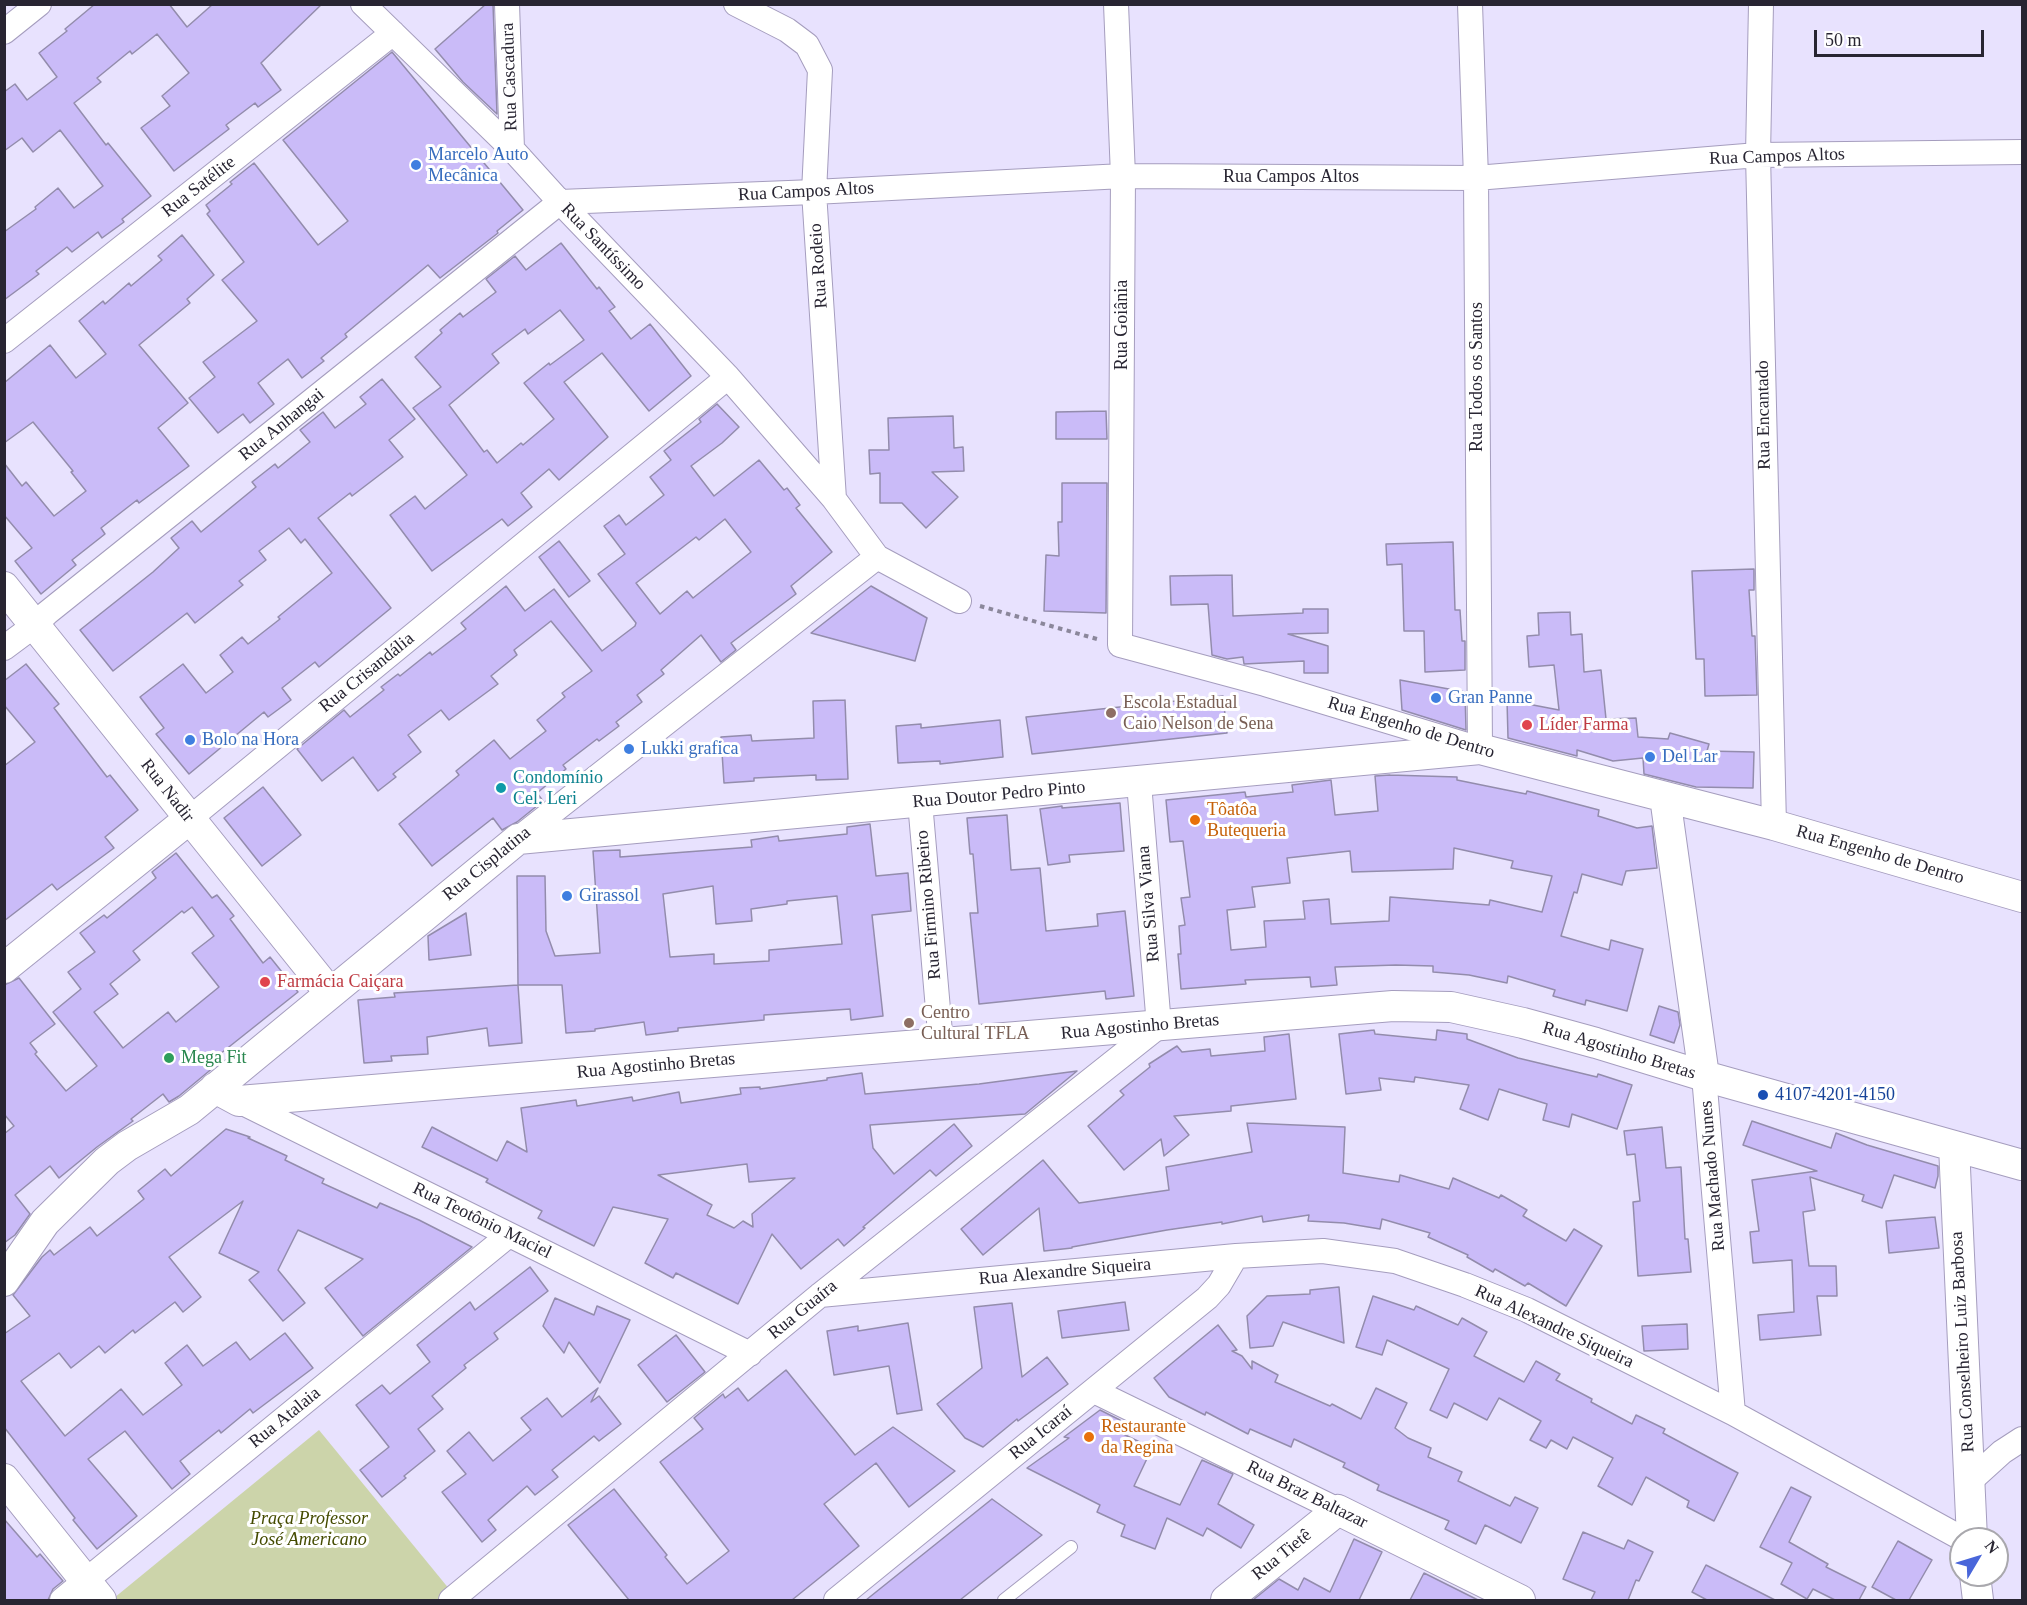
<!DOCTYPE html>
<meta charset="utf-8">
<style>
body{margin:0}
#map{position:relative;width:2027px;height:1605px;overflow:hidden;background:#e8e2fe;font-family:"Times New Roman",serif}
canvas{display:block}
.frame{position:absolute;inset:0;border:6px solid #282532;pointer-events:none}
.north{position:absolute;left:1949px;top:1527px;width:60px;height:60px;box-sizing:border-box;background:#fff;border:2px solid #a9a8ad;border-radius:50%;rotate:52deg;font-size:16px;font-weight:700;line-height:24px;text-align:center;color:#282532}
.north::after{content:'';display:block;margin:auto;width:21px;height:27px;background:#4966da;clip-path:polygon(50% 0,100% 100%,50% 72%,0 100%)}
.scale{position:absolute;left:1814px;top:30px;width:170px;height:27px;box-sizing:border-box;border:3px solid #282532;border-top:0;padding-left:8px;font-size:18px;line-height:21px;white-space:nowrap;color:#282532;-webkit-text-stroke:4px #fff;paint-order:stroke}
</style>
<div id="map">
<canvas width="2027" height="1605"></canvas>
<div class="frame"></div>
<div class="north">N</div>
<div class="scale">50 m</div>
</div>
<script>
const c = document.querySelector('canvas').getContext('2d');
c.lineJoin = 'round';
function fill(path, color) { c.fillStyle = color; c.fill(path, 'evenodd'); }
const poly = rows => new Path2D(rows.map(r => 'M' + r).join(''));
function trace(path, color, width, dash) { c.strokeStyle = color; c.lineWidth = width; c.lineCap = dash ? 'butt' : 'round'; c.setLineDash(dash || []); c.stroke(path); }
function label(font, color, halo, rows, align = 'center') {
  c.font = font + ' "Times New Roman",serif'; c.lineWidth = 6; c.setLineDash([]); c.textBaseline = 'middle'; c.strokeStyle = halo; c.fillStyle = color; for (const [text, x, y, turn = 0] of rows) {
    c.save(); c.translate(x, y); c.rotate((+turn || 0) * Math.PI / 180); c.textAlign = isNaN(turn) ? turn : align; if (halo) c.strokeText(text, 0, 0); c.fillText(text, 0, 0); c.restore();
  }
}
fill(poly([
 [319,1430,450,1590,437,1600,116,1600,114,1598]
]), '#ccd4aa');
const building = poly([
 [95,4,169,4,187,27,213,4,322,4,261,63,281,90,258,107,255,103,226,125,229,129,174,171,141,128,170,106,162,96,189,73,157,34,132,54,130,51,97,78,101,82,74,103,106,145,108,143,151,196,122,219,124,222,102,238,98,232,72,252,67,247,36,271,39,274,4,300,4,232,36,209,35,207,58,188,74,208,103,186,60,130,33,152,22,138,4,151,4,92,15,84,27,100,57,77,39,53,67,31,65,29,95,4],
 [486,4,493,4,497,114,463,82,435,49,486,4],
 [392,52,523,210,497,231,498,233,440,278,428,265,345,334,347,337,321,358,324,361,302,378,288,359,258,383,274,404,250,423,243,414,218,433,189,398,215,377,203,362,257,321,222,280,244,262,207,214,210,211,206,205,232,184,230,182,254,163,318,245,348,221,283,140,392,52],
 [182,235,214,275,187,299,190,303,139,345,188,403,158,428,189,466,139,503,137,500,101,528,105,534,72,560,76,565,41,594,15,561,32,548,4,515,4,463,22,486,26,482,54,516,86,491,71,472,73,471,33,422,4,443,4,383,50,345,76,378,106,354,79,321,103,301,105,304,129,283,131,286,162,260,158,256,182,235],
 [561,243,597,289,599,287,615,307,609,311,631,339,650,324,691,376,649,411,602,353,564,382,608,437,559,480,549,469,521,493,532,507,508,526,502,519,432,571,390,515,415,496,425,509,467,475,413,408,441,387,415,357,442,333,440,330,460,313,463,317,496,292,486,279,515,256,526,270,561,243],
 [560,310,584,340,550,365,549,363,524,383,554,419,523,445,521,443,497,463,487,450,484,452,449,405,499,363,492,354,525,329,528,334,560,310],
 [382,379,415,419,389,440,403,457,352,496,350,493,318,518,391,608,319,667,315,662,282,688,291,700,268,717,264,712,189,774,156,734,164,728,140,697,183,664,206,693,233,672,220,655,242,637,248,644,280,619,278,617,332,573,305,539,301,543,289,528,259,551,266,560,239,581,243,585,195,623,187,613,113,671,80,630,153,572,179,548,171,538,192,521,201,532,256,487,252,482,275,464,278,468,310,442,300,430,323,412,335,428,366,404,360,397,382,379],
 [717,404,739,427,722,443,691,466,714,496,759,460,784,490,787,488,800,505,796,508,832,552,791,586,796,594,731,643,736,650,721,662,701,635,661,670,664,674,637,695,642,702,616,722,619,726,599,741,597,739,563,765,566,769,537,793,543,801,517,822,502,830,493,818,432,866,399,824,459,775,456,771,494,740,510,759,546,731,537,720,565,697,562,693,592,671,551,621,514,650,517,655,491,676,498,684,449,720,441,710,408,735,421,752,393,774,396,777,378,791,353,757,322,781,297,749,344,710,350,717,384,690,381,687,398,674,400,676,430,652,432,655,466,629,461,623,506,586,525,611,554,589,602,651,635,626,636,623,598,574,625,554,604,526,619,515,626,525,664,495,650,477,671,460,664,451,701,422,699,419,717,404],
 [725,519,751,552,693,598,687,591,660,614,636,583,696,537,699,540,725,519],
 [1106,411,1107,439,1056,439,1056,412,1106,411],
 [953,416,954,448,963,447,964,471,932,472,958,497,926,528,902,503,880,503,880,473,870,474,869,450,889,450,888,418,953,416],
 [1062,483,1107,483,1106,613,1044,611,1046,555,1059,556,1058,522,1062,522,1062,483],
 [559,541,590,581,569,597,539,557,559,541],
 [1453,542,1455,610,1460,610,1462,641,1465,641,1465,670,1425,672,1424,631,1404,631,1402,564,1387,565,1386,544,1453,542],
 [1754,569,1754,590,1749,590,1752,636,1755,636,1757,695,1705,696,1704,659,1696,659,1692,571,1754,569],
 [1232,575,1233,616,1303,613,1303,609,1328,609,1328,633,1288,634,1328,646,1328,673,1304,673,1304,661,1244,664,1243,657,1227,659,1212,655,1208,604,1171,605,1170,576,1232,575],
 [871,586,927,618,915,661,811,633,871,586],
 [1570,612,1571,635,1582,634,1584,672,1601,670,1606,719,1636,718,1638,737,1668,739,1670,733,1709,744,1707,751,1754,752,1753,788,1696,787,1644,774,1643,758,1613,761,1577,750,1577,756,1508,738,1507,700,1559,710,1554,665,1529,667,1527,636,1539,635,1538,613,1570,612],
 [26,664,59,704,54,708,84,747,107,777,110,775,138,810,105,837,114,848,57,890,52,884,4,921,4,766,35,742,4,705,4,681,26,664],
 [1400,680,1465,692,1466,730,1402,710,1400,680],
 [1223,696,1227,733,1032,754,1026,717,1223,696],
 [845,700,848,779,816,780,816,775,754,778,754,781,724,783,721,737,751,735,752,741,814,738,813,701,845,700],
 [1000,720,1003,757,940,764,940,761,898,763,896,726,921,724,921,728,1000,720],
 [1390,775,1457,777,1457,780,1526,794,1527,791,1599,810,1598,816,1637,828,1652,826,1657,868,1626,871,1622,885,1582,874,1577,893,1574,892,1561,936,1609,950,1611,940,1643,949,1627,1011,1586,1000,1585,1005,1553,996,1555,990,1508,976,1507,983,1469,975,1433,972,1433,966,1396,965,1335,967,1337,985,1311,987,1310,977,1245,980,1246,984,1181,989,1178,954,1181,954,1179,926,1185,925,1181,898,1190,897,1183,841,1170,842,1166,800,1245,792,1246,797,1293,792,1292,785,1331,780,1335,815,1378,811,1375,776,1390,775],
 [1454,848,1513,861,1511,868,1552,876,1542,912,1490,900,1489,905,1390,897,1389,921,1331,924,1329,899,1303,901,1305,919,1264,921,1266,947,1231,950,1227,910,1255,907,1252,887,1290,883,1287,858,1350,851,1352,872,1453,869,1454,848],
 [263,787,301,835,262,866,224,818,263,787],
 [1120,803,1124,851,1069,855,1070,862,1048,865,1040,809,1062,806,1062,808,1120,803],
 [1007,815,1011,870,1040,868,1046,931,1098,926,1097,914,1125,911,1134,996,1106,999,1105,991,979,1004,970,913,978,913,973,854,970,854,967,818,1007,815],
 [870,824,876,876,908,873,911,911,872,915,883,1016,851,1020,850,1009,764,1015,764,1020,678,1028,678,1031,646,1035,644,1022,595,1029,595,1031,566,1033,562,985,518,985,517,876,545,876,546,931,555,956,600,953,593,851,620,850,620,857,752,847,751,840,778,836,779,841,847,834,847,827,870,824],
 [713,886,716,924,752,921,751,909,787,904,787,901,837,896,842,944,769,950,769,961,714,964,714,954,670,957,663,894,713,886],
 [176,853,212,898,217,895,234,916,230,919,263,963,270,957,298,992,210,1062,214,1067,179,1096,169,1102,163,1094,131,1119,133,1121,97,1147,59,1178,50,1166,15,1195,30,1214,15,1235,4,1243,4,1134,14,1126,4,1114,4,985,19,978,55,1024,30,1043,37,1052,35,1054,66,1091,97,1066,53,1012,81,989,68,972,95,952,80,933,104,915,107,918,156,878,152,872,176,853],
 [192,907,214,936,192,953,219,987,176,1022,168,1012,123,1048,94,1012,118,994,110,984,140,960,133,951,182,911,184,913,192,907],
 [466,913,471,955,429,960,428,936,466,913],
 [518,985,522,1043,489,1046,487,1028,427,1037,428,1054,391,1056,392,1061,364,1063,358,1000,395,997,394,993,518,985],
 [1659,1006,1678,1012,1680,1025,1674,1043,1650,1035,1659,1006],
 [1374,1030,1375,1034,1436,1040,1437,1030,1467,1034,1467,1039,1518,1058,1597,1077,1598,1074,1632,1085,1617,1129,1572,1114,1569,1127,1543,1120,1547,1104,1499,1089,1488,1120,1460,1109,1469,1085,1415,1077,1414,1082,1379,1078,1381,1090,1346,1094,1339,1034,1374,1030],
 [1289,1034,1296,1099,1231,1106,1231,1111,1174,1116,1189,1135,1164,1156,1161,1139,1124,1170,1088,1126,1124,1095,1120,1091,1150,1067,1149,1064,1177,1046,1182,1052,1210,1049,1211,1056,1265,1051,1264,1037,1289,1034],
 [1077,1071,1025,1114,870,1125,873,1148,894,1174,954,1124,972,1146,936,1176,930,1170,863,1227,865,1228,844,1246,838,1239,801,1269,772,1234,738,1304,676,1273,673,1278,645,1263,668,1219,613,1207,594,1246,538,1218,542,1211,486,1182,488,1179,422,1147,432,1127,497,1161,507,1141,527,1152,521,1108,576,1100,577,1106,632,1097,633,1101,679,1092,681,1103,741,1094,740,1088,760,1087,760,1089,827,1080,827,1078,862,1073,865,1094,979,1084,1077,1071],
 [747,1164,749,1182,795,1178,752,1214,753,1227,743,1221,734,1228,707,1215,712,1205,658,1175,747,1164],
 [1752,1121,1831,1148,1836,1133,1867,1145,1938,1166,1938,1176,1935,1188,1894,1175,1882,1208,1862,1201,1864,1195,1810,1177,1815,1210,1803,1212,1809,1266,1836,1266,1837,1296,1817,1296,1821,1335,1760,1340,1758,1315,1794,1312,1792,1260,1753,1263,1750,1232,1759,1231,1752,1180,1817,1171,1743,1145,1752,1121],
 [1247,1123,1345,1127,1343,1173,1399,1182,1400,1175,1449,1189,1453,1178,1499,1198,1501,1195,1527,1210,1523,1216,1566,1241,1574,1229,1602,1246,1566,1306,1528,1283,1525,1286,1495,1269,1493,1272,1467,1257,1468,1255,1428,1237,1430,1233,1382,1219,1380,1229,1344,1223,1308,1221,1309,1215,1263,1222,1262,1216,1222,1224,1222,1222,1167,1230,1072,1247,1072,1248,1044,1251,1039,1208,983,1255,961,1229,1043,1160,1079,1203,1169,1190,1166,1167,1252,1152,1247,1123],
 [1662,1127,1666,1168,1681,1167,1685,1239,1688,1239,1691,1272,1638,1276,1633,1202,1640,1201,1635,1154,1627,1155,1624,1131,1662,1127],
 [226,1129,250,1137,248,1138,287,1156,285,1160,324,1179,322,1183,377,1208,380,1203,419,1220,472,1247,363,1336,325,1288,363,1259,298,1230,278,1270,305,1303,283,1321,249,1280,259,1272,219,1253,243,1201,169,1257,201,1297,183,1312,175,1302,135,1333,133,1330,105,1353,99,1346,71,1368,59,1353,21,1381,65,1436,121,1389,143,1415,182,1385,165,1363,187,1345,203,1366,236,1342,250,1360,285,1333,313,1368,253,1413,250,1409,221,1433,219,1430,180,1461,190,1474,172,1489,125,1431,88,1459,137,1516,97,1549,73,1520,75,1518,4,1427,4,1334,30,1316,13,1295,42,1257,50,1250,54,1255,90,1227,97,1236,144,1199,138,1191,165,1169,171,1176,226,1129],
 [1935,1217,1939,1248,1889,1253,1886,1221,1935,1217],
 [530,1267,548,1291,494,1333,498,1339,464,1365,466,1368,432,1396,443,1409,418,1429,435,1451,404,1476,406,1478,382,1497,360,1470,389,1447,356,1405,382,1385,390,1394,430,1362,417,1345,470,1302,475,1310,530,1267],
 [1339,1287,1344,1343,1283,1322,1273,1346,1250,1348,1247,1316,1267,1296,1310,1294,1310,1290,1339,1287],
 [1373,1296,1414,1310,1416,1306,1458,1325,1462,1318,1487,1332,1474,1356,1524,1382,1536,1361,1560,1374,1556,1380,1592,1399,1591,1402,1632,1424,1636,1415,1665,1429,1663,1433,1738,1473,1714,1521,1687,1507,1689,1501,1646,1477,1632,1505,1598,1486,1613,1458,1573,1437,1567,1449,1551,1440,1546,1448,1530,1440,1541,1421,1499,1398,1487,1420,1454,1403,1447,1418,1430,1410,1449,1369,1387,1340,1382,1355,1356,1347,1373,1296],
 [555,1298,594,1315,597,1306,630,1320,600,1383,569,1342,564,1353,543,1326,555,1298],
 [1125,1302,1129,1330,1062,1338,1058,1311,1125,1302],
 [1012,1303,1022,1377,1047,1357,1068,1384,1018,1421,1017,1419,983,1447,965,1438,937,1404,982,1368,974,1307,1012,1303],
 [908,1323,922,1410,897,1414,889,1366,834,1375,827,1331,858,1326,858,1331,908,1323],
 [1687,1324,1688,1349,1644,1351,1642,1326,1687,1324],
 [1218,1325,1237,1350,1232,1351,1242,1356,1252,1369,1252,1361,1278,1375,1275,1382,1330,1406,1332,1404,1361,1419,1376,1388,1407,1403,1395,1428,1408,1438,1431,1448,1428,1457,1462,1472,1458,1481,1510,1506,1515,1497,1538,1508,1521,1543,1485,1525,1476,1544,1445,1529,1449,1521,1377,1490,1379,1485,1343,1467,1345,1463,1294,1439,1291,1447,1250,1429,1248,1434,1206,1412,1205,1415,1169,1397,1154,1378,1218,1325],
 [676,1335,705,1372,667,1402,638,1365,676,1335],
 [786,1370,855,1455,893,1427,955,1471,909,1507,876,1463,824,1504,859,1546,792,1600,629,1600,568,1525,614,1489,667,1555,665,1557,687,1584,729,1551,660,1462,703,1429,694,1418,723,1394,725,1398,738,1388,748,1401,786,1370],
 [598,1388,591,1402,599,1396,621,1424,599,1441,594,1436,552,1470,558,1477,535,1495,527,1486,488,1520,496,1530,482,1542,442,1492,466,1474,447,1451,469,1432,493,1461,531,1430,521,1418,547,1398,562,1417,598,1388],
 [1100,1410,1120,1420,1115,1430,1152,1448,1134,1486,1180,1505,1202,1460,1233,1474,1218,1504,1254,1525,1241,1548,1207,1528,1203,1536,1167,1518,1155,1549,1121,1536,1125,1525,1097,1512,1100,1505,1027,1468,1069,1438,1064,1437,1100,1410],
 [1791,1487,1811,1497,1789,1542,1828,1564,1826,1567,1866,1587,1859,1600,1835,1600,1813,1589,1807,1599,1781,1584,1792,1563,1760,1547,1791,1487],
 [992,1499,1042,1535,960,1600,866,1600,992,1499],
 [4,1519,37,1557,40,1554,63,1581,53,1589,48,1600,4,1600,4,1519],
 [1583,1532,1624,1549,1628,1540,1653,1552,1639,1581,1636,1580,1628,1600,1591,1600,1595,1592,1563,1579,1583,1532],
 [1354,1539,1382,1552,1359,1600,1253,1600,1279,1579,1298,1590,1304,1578,1330,1592,1354,1539],
 [1898,1541,1932,1560,1909,1600,1896,1600,1872,1587,1898,1541],
 [1706,1565,1775,1600,1707,1600,1692,1592,1706,1565],
 [1424,1573,1478,1600,1410,1600,1424,1573]
]);
fill(building, '#cabbf8');
trace(building, '#938cac', 1.5);
const service = poly([
 [1004,1600,1071,1547]
]);
const minor = poly([
 [363,4,512,149,560,202,728,377,834,499,877,557,959,601],
 [507,4,512,149],
 [736,4,787,30,807,45,820,70,814,192,834,499],
 [1116,4,1123,176,1120,645,1265,684,1480,749,1476,178,1470,4],
 [1761,4,1758,155,1774,825],
 [4,32,39,4],
 [4,341,393,33],
 [4,648,35,625,47,613,560,202,814,192,1123,176,1476,178,1758,155,2022,152],
 [920,802,941,1044],
 [189,819,728,377],
 [518,839,877,557],
 [1704,1076,1733,1413],
 [239,1101,750,1354],
 [820,1295,1236,1256,1323,1251,1395,1261,1465,1285,1527,1310,1733,1413,1963,1539],
 [1094,1391,1338,1510],
 [1970,1481,2002,1452,2022,1439],
 [62,1600,509,1235],
 [451,1600,820,1295,1159,1026,1139,783],
 [836,1600,1207,1298,1219,1285,1236,1256]
]);
const tertiary = poly([
 [4,587,330,993],
 [1665,797,1704,1076],
 [4,968,189,819],
 [215,1088,239,1101,1393,1006,1451,1007,1523,1023,1596,1043,1704,1076,2022,1165],
 [1954,1146,1972,1539],
 [4,1281,45,1222,107,1161,127,1146,189,1110,518,839,1480,749,1774,825,2022,897],
 [4,1479,101,1600],
 [1975,1575,1978,1600],
 [1226,1600,1338,1510,1520,1600]
]);
trace(service, '#a59dbe', 14);
trace(minor, '#a59dbe', 26);
trace(tertiary, '#a59dbe', 32);
trace(poly([
 [980,606,1097,639]
]), '#8b879b', 4, [4.5, 4.5]);
trace(service, '#fff', 12);
trace(minor, '#fff', 24);
trace(tertiary, '#fff', 30);
for (const [x, y, r, color] of [
 [416,165,6,"#3f7fe0"],
 [1436,698,6,"#3f7fe0"],
 [1111,713,6,"#8d6e63"],
 [1527,725,6,"#e0444e"],
 [190,740,6,"#3f7fe0"],
 [629,749,6,"#3f7fe0"],
 [1650,757,6,"#3f7fe0"],
 [501,788,6,"#0f9aa8"],
 [1195,820,6,"#e8710a"],
 [567,896,6,"#3f7fe0"],
 [265,982,6,"#e0444e"],
 [909,1023,6,"#8d6e63"],
 [169,1058,6,"#2e9e5b"],
 [1763,1095,6,"#1a4fb4"],
 [1089,1437,6,"#e8710a"]
]) { const dot = new Path2D(); dot.arc(x, y, r, 0, 2 * Math.PI); c.fillStyle = color; c.fill(dot); trace(dot, '#fff', 2); }
label('18px', '#282532', '#fff', [
 ["Rua Cascadura",510,77,-92],
 ["Rua Campos Altos",1777,157,-2],
 ["Rua Campos Altos",1291,177],
 ["Rua Satélite",199,187,-38],
 ["Rua Campos Altos",806,192,-3],
 ["Rua Santíssimo",603,247,46],
 ["Rua Rodeio",819,266,-94],
 ["Rua Goiânia",1122,325,-90],
 ["Rua Todos os Santos",1477,377,-90],
 ["Rua Encantado",1764,415,-91],
 ["Rua Anhangai",282,425,-39],
 ["Rua Crisandália",367,673,-39],
 ["Rua Engenho de Dentro",1411,728,17],
 ["Rua Nadir",167,791,52],
 ["Rua Doutor Pedro Pinto",999,795,-5],
 ["Rua Engenho de Dentro",1880,855,16],
 ["Rua Cisplatina",487,864,-39],
 ["Rua Silva Viana",1149,904,-95],
 ["Rua Firmino Ribeiro",929,905,-95],
 ["Rua Agostinho Bretas",1140,1027,-5],
 ["Rua Agostinho Bretas",1619,1051,17],
 ["Rua Agostinho Bretas",656,1066,-5],
 ["Rua Machado Nunes",1713,1176,-95],
 ["Rua Teotônio Maciel",482,1221,26],
 ["Rua Alexandre Siqueira",1065,1272,-5],
 ["Rua Guaíra",803,1310,-39],
 ["Rua Alexandre Siqueira",1554,1327,25],
 ["Rua Conselheiro Luiz Barbosa",1963,1342,-93],
 ["Rua Atalaia",285,1418,-39],
 ["Rua Icaraí",1041,1433,-39],
 ["Rua Braz Baltazar",1307,1495,26],
 ["Rua Tietê",1282,1555,-39]
]);
label('18px', '#366cbe', '#fff', [
 ["Marcelo Auto",428,155],
 ["Mecânica",428,176],
 ["Gran Panne",1448,698],
 ["Bolo na Hora",202,740],
 ["Lukki grafica",641,749],
 ["Del Lar",1662,757],
 ["Girassol",579,896]
], 'left');
label('18px', '#785e54', '#fff', [
 ["Escola Estadual",1123,703],
 ["Caio Nelson de Sena",1123,724],
 ["Centro",921,1013],
 ["Cultural TFLA",921,1034]
], 'left');
label('18px', '#be3a42', '#fff', [
 ["Líder Farma",1539,725],
 ["Farmácia Caiçara",277,982]
], 'left');
label('18px', '#0d838f', '#fff', [
 ["Condomínio",513,778],
 ["Cel. Leri",513,799]
], 'left');
label('18px', '#c56008', '#fff', [
 ["Tôatôa",1207,810],
 ["Butequeria",1207,831],
 ["Restaurante",1101,1427],
 ["da Regina",1101,1448]
], 'left');
label('18px', '#27864d', '#fff', [
 ["Mega Fit",181,1058]
], 'left');
label('18px', '#164399', '#fff', [
 ["4107-4201-4150",1775,1095]
], 'left');
label('italic 18px', '#444b00', '#fff', [
 ["Praça Professor",309,1519],
 ["José Americano",309,1540]
]);
</script>
